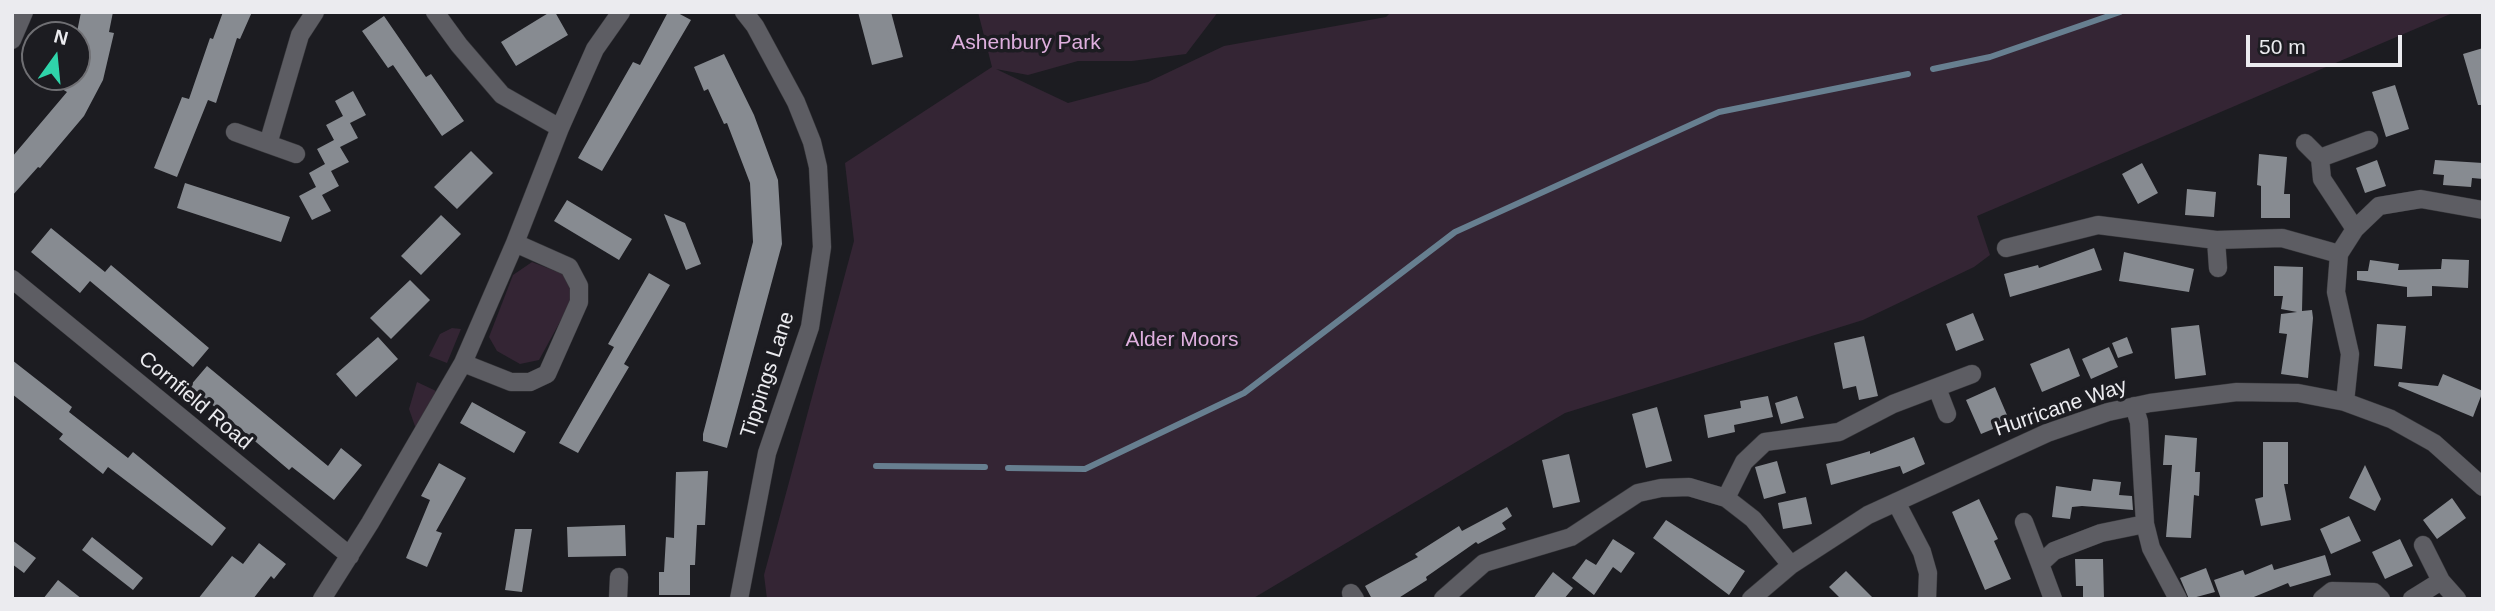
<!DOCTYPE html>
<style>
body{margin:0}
#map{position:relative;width:2495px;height:611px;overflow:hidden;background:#1c1c21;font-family:Helvetica,sans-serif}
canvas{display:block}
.frame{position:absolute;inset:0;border:14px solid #ebebef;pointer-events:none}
.north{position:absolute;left:21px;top:21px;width:70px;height:70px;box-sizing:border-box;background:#1c1c21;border:2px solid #6f6f73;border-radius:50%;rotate:15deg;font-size:19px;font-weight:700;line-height:28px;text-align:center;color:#ebebef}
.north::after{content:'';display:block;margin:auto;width:24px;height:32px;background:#2fd4aa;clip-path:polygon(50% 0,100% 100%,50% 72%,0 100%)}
.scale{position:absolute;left:2246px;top:35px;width:156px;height:32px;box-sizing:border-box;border:4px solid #ebebef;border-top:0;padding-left:9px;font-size:21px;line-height:24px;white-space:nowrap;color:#ebebef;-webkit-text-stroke:5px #1c1c21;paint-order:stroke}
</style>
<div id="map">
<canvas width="2495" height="611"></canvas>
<div class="frame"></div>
<div class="north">N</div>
<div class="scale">50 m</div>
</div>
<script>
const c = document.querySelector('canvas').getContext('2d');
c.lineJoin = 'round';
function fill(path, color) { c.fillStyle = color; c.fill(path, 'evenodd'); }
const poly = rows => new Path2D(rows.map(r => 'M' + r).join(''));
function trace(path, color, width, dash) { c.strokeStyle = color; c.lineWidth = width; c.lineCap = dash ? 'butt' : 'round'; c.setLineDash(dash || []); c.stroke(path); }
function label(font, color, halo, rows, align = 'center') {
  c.font = font + ' Helvetica,sans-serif'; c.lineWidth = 7; c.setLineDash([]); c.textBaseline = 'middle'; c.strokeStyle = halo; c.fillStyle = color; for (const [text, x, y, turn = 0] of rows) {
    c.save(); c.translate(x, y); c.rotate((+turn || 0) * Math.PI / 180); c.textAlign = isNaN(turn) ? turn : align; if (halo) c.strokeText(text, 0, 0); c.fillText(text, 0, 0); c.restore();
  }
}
fill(poly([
 [978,12,1218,12,1186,54,1132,61,1078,61,1028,75,996,69,1068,103,1148,82,1224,46,1386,17,1391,12,2455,12,1977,216,1990,255,1974,267,1863,320,1565,413,1252,599,767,599,764,575,854,241,845,163,992,67],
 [532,262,563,274,570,282,572,300,539,360,520,364,497,351,489,337,513,275],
 [452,328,461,329,447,363,429,356,440,334],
 [417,382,436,391,416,429,409,409]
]), '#342534');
trace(poly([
 [1933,69,1990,57,2120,12],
 [876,466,985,467],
 [1008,468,1085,469,1244,393,1455,232,1719,112,1908,74]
]), '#677f90', 6);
fill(poly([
 [81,12,113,12,109,32,114,33,103,80,84,116,40,168,38,167,12,196,12,157,67,92,62,89,69,77,77,77,77,32],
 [223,12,252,12,240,39,237,38,216,103,208,100,177,177,154,168,182,97,189,99,210,38,213,39],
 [550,12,555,12,568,35,516,66,501,42],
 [668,12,676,12,691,20,602,171,578,158,633,62,640,65],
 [858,12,891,12,903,57,872,65],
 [384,16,426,77,431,74,464,121,442,136,393,65,388,68,362,31],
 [2483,48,2483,105,2478,105,2463,54],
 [724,54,754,115,778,180,782,244,727,448,703,441,703,434,753,242,750,183,727,123,724,124,708,89,704,91,694,67],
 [2395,85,2409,129,2386,137,2372,92],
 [353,91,366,115,350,123,358,138,340,147,349,162,331,171,339,186,322,195,331,211,312,220,299,196,316,187,309,173,325,164,317,149,334,140,326,125,343,116,335,101],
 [471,151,493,173,457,209,434,187],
 [2259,154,2287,157,2284,194,2290,194,2290,218,2261,218,2261,186,2257,185],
 [2377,160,2386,186,2365,193,2356,168],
 [2435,160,2483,163,2483,179,2472,178,2471,187,2443,185,2444,175,2433,174],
 [2142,163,2158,193,2138,204,2122,174],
 [185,183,290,217,281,242,177,208],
 [2187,189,2216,192,2214,217,2185,215],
 [567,200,632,239,619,260,554,221],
 [664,214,685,223,701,264,686,270],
 [441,215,461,234,421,275,401,256],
 [51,228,105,272,111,265,209,348,193,367,90,281,80,293,31,252],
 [2094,248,2102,270,2010,297,2004,274,2038,265,2039,268],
 [2124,252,2194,269,2189,292,2119,281],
 [2442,259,2469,260,2468,288,2432,286,2432,296,2407,297,2407,287,2357,280,2357,271,2368,271,2370,260,2399,264,2398,270,2441,269],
 [2274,266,2303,267,2302,311,2312,310,2313,318,2308,378,2281,374,2287,334,2279,333,2281,314,2297,312,2281,309,2283,296,2274,296],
 [649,273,670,285,624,364,629,367,578,453,559,443,614,347,608,344],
 [410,280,430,300,391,339,370,318],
 [1973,313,1984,340,1956,351,1946,324],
 [2377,324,2406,326,2402,369,2374,366],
 [2199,325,2206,375,2175,379,2171,328],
 [1864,336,1878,396,1859,400,1856,386,1843,389,1834,343],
 [378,337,398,359,356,397,336,374],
 [2127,337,2133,353,2118,358,2112,343],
 [2109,347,2118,367,2091,379,2082,359],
 [2069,348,2080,376,2042,392,2030,364],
 [12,360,72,407,69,412,128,458,133,452,226,528,212,546,108,467,103,474,59,439,63,434,12,394],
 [207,366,328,466,341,448,362,465,334,500,292,467,289,470,190,386],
 [2443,374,2483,391,2473,417,2398,386,2399,382,2438,386],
 [1995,387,2010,422,1981,434,1966,400],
 [1768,396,1773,417,1734,425,1735,432,1708,438,1704,415,1741,408,1740,401],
 [1797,396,1804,418,1781,424,1775,403],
 [472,402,526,432,514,453,460,423],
 [1657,407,1672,461,1646,468,1632,414],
 [2165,435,2197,438,2195,472,2200,472,2199,496,2194,495,2191,538,2166,537,2172,465,2163,465],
 [1914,437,1925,464,1903,474,1900,466,1831,485,1826,464,1870,451,1870,454],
 [2263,442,2288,442,2288,484,2284,484,2291,520,2261,526,2255,499,2263,497],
 [1569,454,1580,502,1553,508,1542,460],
 [1777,461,1786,493,1764,499,1755,467],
 [439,463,466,478,436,531,442,533,427,567,406,558,430,500,421,496],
 [2365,465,2381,499,2375,511,2349,498],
 [708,471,705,525,697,525,695,565,690,565,690,595,659,595,659,572,664,572,666,537,674,538,676,472],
 [2093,479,2121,482,2119,495,2132,496,2133,510,2082,506,2072,507,2070,519,2052,517,2056,486,2091,491],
 [1806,497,1812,524,1783,529,1778,503],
 [2452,498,2466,518,2437,539,2423,520],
 [1979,499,1998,539,1994,541,2011,579,1985,590,1952,512],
 [1507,507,1512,516,1502,523,1506,529,1478,544,1476,542,1426,577,1427,580,1397,599,1372,599,1365,586,1418,557,1415,554,1459,526,1462,531],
 [2349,516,2361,541,2331,554,2320,529],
 [1666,520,1745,571,1729,595,1653,538],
 [625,525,626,556,568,557,567,527],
 [515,529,532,529,522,592,505,590],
 [92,537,143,578,133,590,82,550],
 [1613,539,1635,553,1621,573,1613,567,1594,595,1572,578,1586,559,1596,565],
 [2400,539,2413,566,2385,579,2372,552],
 [12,540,36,558,24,573,12,564],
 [259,543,286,564,274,579,271,576,253,599,198,599,232,556,243,564],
 [2325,555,2331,575,2290,587,2288,583,2249,599,2221,599,2214,580,2243,570,2245,575,2272,564,2274,570],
 [2075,559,2103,559,2104,599,2083,599,2083,586,2076,586],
 [2206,568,2215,592,2189,599,2180,578],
 [1846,571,1874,599,1841,599,1829,587],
 [1553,572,1573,588,1564,599,1533,599],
 [58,580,82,599,43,599]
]), '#878b91');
const minor = poly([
 [435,12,459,45,502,95,560,128],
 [12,40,24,12],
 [235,132,268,144],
 [2305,143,2320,158],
 [296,154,268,144,300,35,315,12],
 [2355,229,2322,179,2320,158,2369,140],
 [2216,240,2218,268],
 [2006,248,2098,225,2216,240,2282,238,2339,254],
 [12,279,350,556],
 [463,363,511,382,530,382,547,374,579,302,579,286,569,267,515,243],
 [1937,388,1947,414],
 [2345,402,2350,354,2336,292,2339,254,2355,229,2379,206,2421,199,2483,210],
 [2134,406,2139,422,2145,524,2151,548,2178,599],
 [1726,498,1744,462,1765,442,1839,432,1893,404,1972,374],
 [1896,502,1922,552,1928,573,1927,599],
 [2024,522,2040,564,2054,551,2101,533,2145,524],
 [2040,564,2053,599],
 [2441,581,2457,599],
 [1351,593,1355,599],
 [322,599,370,523,463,363,515,243,560,128,595,49,621,12],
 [618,599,619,577],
 [739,599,767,453,810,327,822,247,818,167,812,142,796,102,755,26,744,12],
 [1443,599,1484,563,1571,537,1638,493,1661,488,1689,487,1726,498,1753,519,1791,565],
 [1751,599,1791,565,1868,515,2047,433,2108,412,2150,403,2237,392,2298,393,2345,402,2391,419,2434,443,2483,487],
 [2322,599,2332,591,2374,592,2381,599],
 [2412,599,2441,581,2423,545]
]);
trace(minor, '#39393d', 19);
trace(minor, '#5d5d63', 18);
label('21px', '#deafde', '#1c1c21', [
 ["Ashenbury Park",1026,43],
 ["Alder Moors",1182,340]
]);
label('21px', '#ebebef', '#1c1c21', [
 ["Tippings Lane",768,375,-72],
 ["Cornfield Road",195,401,40],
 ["Hurricane Way",2061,408,-19]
]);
</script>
